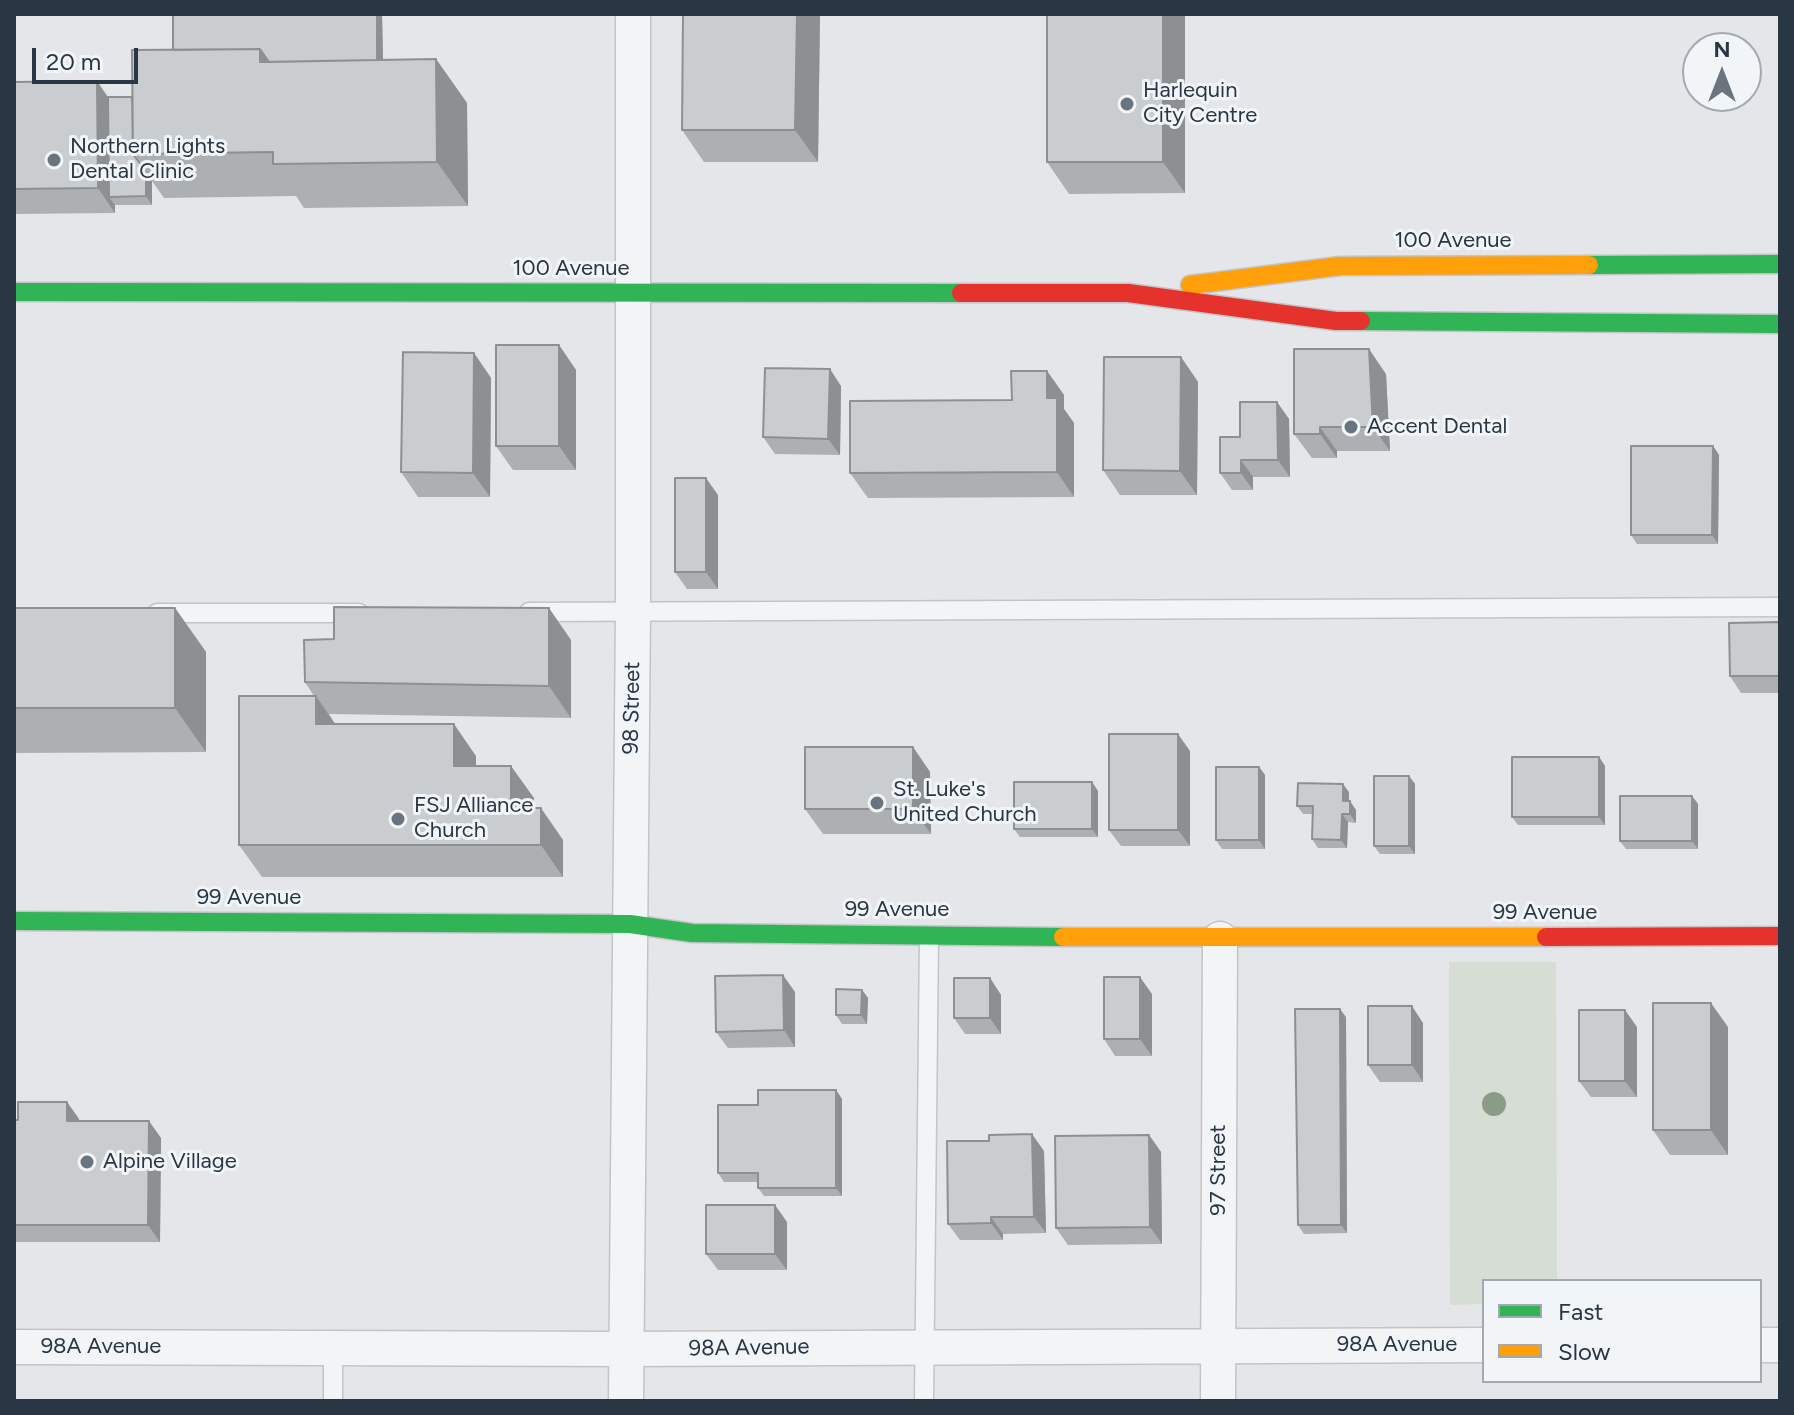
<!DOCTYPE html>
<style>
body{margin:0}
#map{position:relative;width:1794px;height:1415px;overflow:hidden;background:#e4e6e9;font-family:Figtree,sans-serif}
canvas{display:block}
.frame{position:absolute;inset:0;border:16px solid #293644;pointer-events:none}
.legend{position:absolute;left:1482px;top:1279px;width:280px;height:104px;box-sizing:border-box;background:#f2f5f8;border:2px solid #a2a9b0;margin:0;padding:10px 14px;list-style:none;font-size:24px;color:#293644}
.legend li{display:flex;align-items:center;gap:16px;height:40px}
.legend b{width:40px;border:2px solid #a2a9b0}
.north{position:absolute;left:1682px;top:32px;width:80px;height:80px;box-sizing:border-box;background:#f2f5f8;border:2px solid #a2a9b0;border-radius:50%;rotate:0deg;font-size:22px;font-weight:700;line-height:32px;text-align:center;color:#293644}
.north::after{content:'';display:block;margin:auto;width:28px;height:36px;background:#6a747e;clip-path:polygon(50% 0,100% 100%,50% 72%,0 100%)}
.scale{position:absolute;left:32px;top:48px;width:106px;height:36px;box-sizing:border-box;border:4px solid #293644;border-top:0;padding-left:10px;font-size:24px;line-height:28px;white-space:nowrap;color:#293644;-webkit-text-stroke:6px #f2f5f8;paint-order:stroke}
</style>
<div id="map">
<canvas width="1794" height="1415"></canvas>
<div class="frame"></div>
<ul class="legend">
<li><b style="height:10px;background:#30b455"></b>Fast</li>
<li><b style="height:10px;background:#ff9f0a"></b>Slow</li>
</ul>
<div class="north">N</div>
<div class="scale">20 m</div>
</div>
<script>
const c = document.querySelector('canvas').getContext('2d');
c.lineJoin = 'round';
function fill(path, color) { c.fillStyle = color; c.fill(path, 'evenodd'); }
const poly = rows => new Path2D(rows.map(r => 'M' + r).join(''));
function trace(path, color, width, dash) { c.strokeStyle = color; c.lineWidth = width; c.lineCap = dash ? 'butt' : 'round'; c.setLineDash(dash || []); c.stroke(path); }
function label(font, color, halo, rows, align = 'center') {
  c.font = font + ' Figtree,sans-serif'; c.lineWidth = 6; c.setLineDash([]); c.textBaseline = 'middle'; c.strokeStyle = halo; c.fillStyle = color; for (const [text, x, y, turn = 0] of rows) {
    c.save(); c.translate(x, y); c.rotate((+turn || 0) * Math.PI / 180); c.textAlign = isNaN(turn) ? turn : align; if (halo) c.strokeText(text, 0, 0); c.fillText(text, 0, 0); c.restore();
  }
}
fill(poly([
 [1449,962,1556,962,1557,1281,1484,1281,1484,1304,1450,1305]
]), '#d5ddd4');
const lane = poly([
 [529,612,1780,607],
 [157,613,359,613],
 [333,1401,333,1348],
 [924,1401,929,936]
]);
const street = poly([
 [1760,1345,1780,1345],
 [14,1347,625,1349,1484,1345],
 [626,1401,633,611,633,14],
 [1218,1401,1220,939]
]);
const fast = poly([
 [1589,265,1780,264],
 [14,292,961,293],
 [1361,321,1780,324],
 [14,921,630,924,692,933,1063,937]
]);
const slow = poly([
 [1190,285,1340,266,1589,265],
 [1063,937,1546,937]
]);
const jam = poly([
 [961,293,1128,293,1336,321,1361,321],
 [1546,937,1780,936]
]);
trace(lane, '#c2c4c7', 21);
trace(street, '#c2c4c7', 37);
trace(fast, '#c2c4c7', 21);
trace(slow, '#c2c4c7', 21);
trace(jam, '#c2c4c7', 21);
trace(lane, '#f3f4f6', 18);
trace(street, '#f3f4f6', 34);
trace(fast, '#30b455', 18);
trace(slow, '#ff9f0a', 18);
trace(jam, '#e5322d', 18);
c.fillStyle = '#8b9c86';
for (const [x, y] of [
 [1494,1104]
]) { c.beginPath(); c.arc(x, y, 12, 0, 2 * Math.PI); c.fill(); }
fill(poly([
 [173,14,382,14,383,60,436,59,467,103,468,206,304,208,296,196,164,198,152,181,152,205,115,205,115,213,14,214,14,82,108,97,132,97,173,50],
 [683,14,820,14,818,162,704,162,682,130],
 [1185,14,1185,193,1069,194,1047,162],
 [559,345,576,370,576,470,513,470,496,446],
 [474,353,491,378,490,497,418,497,401,472],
 [1181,357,1198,382,1197,495,1120,495,1103,470],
 [1047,371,1064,395,1064,409,1074,423,1074,497,868,498,850,473,1012,400],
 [1386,374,1390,451,1337,451,1337,458,1312,458,1294,434],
 [841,386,840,455,775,454,763,437],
 [1277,402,1289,419,1290,477,1253,477,1253,490,1232,490,1220,473,1240,437],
 [1713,446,1719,455,1718,544,1637,544,1631,535],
 [718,495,718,589,687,589,675,572],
 [14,608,175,608,206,652,206,752,14,753],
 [1780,622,1780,693,1741,693,1730,676],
 [571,640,571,718,329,714,335,724,476,756,476,766,534,798,534,808,563,840,563,877,262,877,239,845,314,696,305,682],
 [913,747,930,772,931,834,823,834,805,809],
 [1190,751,1190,846,1121,846,1109,830],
 [1599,757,1605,766,1605,825,1518,825,1512,817],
 [1259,767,1265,775,1265,849,1222,849,1216,840],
 [1409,776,1415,784,1415,854,1380,854,1374,846],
 [1092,782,1098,791,1098,837,1020,837,1014,829],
 [1349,792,1349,801,1356,810,1356,823,1348,822,1347,848,1318,848,1312,839,1313,814,1303,814,1297,806],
 [1692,796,1698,804,1698,849,1626,849,1620,841],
 [990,978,1001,995,1001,1034,965,1034,954,1018],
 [862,990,868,998,867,1024,842,1024,836,1015],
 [795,992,795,1047,728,1048,716,1032],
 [1152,994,1152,1056,1115,1056,1104,1039],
 [1346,1017,1347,1233,1304,1234,1298,1225],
 [1423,1023,1423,1082,1380,1082,1368,1065],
 [1637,1027,1637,1097,1591,1097,1579,1081],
 [1728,1027,1728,1155,1670,1155,1653,1130],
 [836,1090,842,1099,842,1196,764,1196,758,1188,758,1182,724,1182,718,1173,758,1105],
 [67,1102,79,1119,79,1121,161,1138,160,1242,14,1242,14,1120,18,1120],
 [1149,1135,1161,1152,1162,1244,1068,1245,1056,1228],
 [1044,1151,1046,1233,1003,1234,1003,1240,960,1240,948,1224],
 [787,1222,787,1270,718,1270,706,1254]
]), '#adb0b3');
fill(poly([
 [377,14,382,14,384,104,378,96],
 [797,14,820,14,818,162,795,130],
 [1163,14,1185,14,1185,193,1163,162],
 [260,49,290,93,260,62],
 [436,59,467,103,468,206,437,162],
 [97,81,114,106,109,197,115,205,115,213,98,188],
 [146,172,152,181,152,205,146,196],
 [559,345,576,370,576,470,559,446],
 [1369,349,1386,374,1390,451,1373,427],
 [474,353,491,378,490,497,473,473],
 [1181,357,1198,382,1197,495,1180,471],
 [830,369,841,386,840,455,828,439],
 [1047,371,1064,395,1064,409,1074,423,1074,497,1057,472,1047,398],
 [1277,402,1289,419,1290,477,1278,460],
 [1320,427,1337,451,1337,458,1320,434],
 [1713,446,1719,455,1718,544,1712,535],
 [1241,460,1253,477,1253,490,1241,473],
 [706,478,718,495,718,589,706,572],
 [175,608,206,652,206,752,175,708],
 [549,608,571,640,571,718,549,686],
 [316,696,338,728,316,724],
 [454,724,476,756,476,798,454,766],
 [1178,734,1190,751,1190,846,1178,830],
 [913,747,930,772,931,834,913,809],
 [1599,757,1605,766,1605,825,1599,817],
 [511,766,534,798,534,840,511,808],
 [1259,767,1265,775,1265,849,1259,840],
 [1409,776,1415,784,1415,854,1409,846],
 [1092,782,1098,791,1098,837,1092,829],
 [1343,784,1349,792,1349,809,1343,801],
 [1692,796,1698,804,1698,849,1692,841],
 [1350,801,1356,810,1356,823,1350,814],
 [541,808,563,840,563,877,541,845],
 [1342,814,1348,822,1347,848,1341,840],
 [783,975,795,992,795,1047,784,1030],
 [1140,977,1152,994,1152,1056,1140,1039],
 [990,978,1001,995,1001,1034,990,1018],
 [862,990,868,998,867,1024,861,1015],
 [1711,1003,1728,1027,1728,1155,1711,1130],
 [1412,1006,1423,1023,1423,1082,1412,1065],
 [1340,1009,1346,1017,1347,1233,1341,1225],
 [1625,1010,1637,1027,1637,1097,1625,1081],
 [836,1090,842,1099,842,1196,836,1188],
 [67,1102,79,1119,79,1138,67,1121],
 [149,1121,161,1138,160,1242,148,1225],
 [1032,1134,1044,1151,1046,1233,1034,1217],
 [1149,1135,1161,1152,1162,1244,1150,1227],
 [775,1205,787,1222,787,1270,775,1254],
 [991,1217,1003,1234,1003,1240,991,1223]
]), '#8d9092');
const building = poly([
 [173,14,377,14,377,60,269,62,260,49,173,50,173,14],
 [683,14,797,14,795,130,682,130,683,14],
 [1047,14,1163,14,1163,162,1047,162,1047,14],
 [260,49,260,62,436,59,437,162,273,164,273,152,133,154,132,50,260,49],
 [97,81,98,188,14,189,14,82,97,81],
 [108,97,132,97,133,154,146,172,146,196,109,197,108,97],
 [496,345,559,345,559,446,496,446,496,345],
 [1294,349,1369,349,1373,427,1320,427,1320,434,1294,434,1294,349],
 [403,352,474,353,473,473,401,472,403,352],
 [1104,357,1181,357,1180,471,1103,470,1104,357],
 [765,368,830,369,828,439,763,437,765,368],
 [1011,371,1047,371,1047,398,1057,398,1057,472,850,473,850,401,1012,400,1011,371],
 [1240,402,1277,402,1278,460,1241,460,1241,473,1220,473,1220,437,1240,437,1240,402],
 [1631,446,1713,446,1712,535,1631,535,1631,446],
 [675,478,706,478,706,572,675,572,675,478],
 [334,607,549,608,549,686,305,682,304,640,334,639,334,607],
 [14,608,175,608,175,708,14,708,14,608],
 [1780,622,1780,676,1730,676,1729,623,1780,622],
 [239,696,316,696,316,724,454,724,454,766,511,766,511,808,541,808,541,845,239,845,239,696],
 [1109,734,1178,734,1178,830,1109,830,1109,734],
 [805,747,913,747,913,809,805,809,805,747],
 [1512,757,1599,757,1599,817,1512,817,1512,757],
 [1216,767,1259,767,1259,840,1216,840,1216,767],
 [1374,776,1409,776,1409,846,1374,846,1374,776],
 [1014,782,1092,782,1092,829,1014,829,1014,782],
 [1298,783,1343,784,1343,801,1350,801,1350,814,1342,814,1341,840,1312,839,1313,806,1297,806,1298,783],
 [1620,796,1692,796,1692,841,1620,841,1620,796],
 [783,975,784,1030,716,1032,715,976,783,975],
 [1104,977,1140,977,1140,1039,1104,1039,1104,977],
 [954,978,990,978,990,1018,954,1018,954,978],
 [836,989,862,990,861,1015,836,1015,836,989],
 [1653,1003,1711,1003,1711,1130,1653,1130,1653,1003],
 [1368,1006,1412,1006,1412,1065,1368,1065,1368,1006],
 [1295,1009,1340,1009,1341,1225,1298,1225,1295,1009],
 [1579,1010,1625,1010,1625,1081,1579,1081,1579,1010],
 [758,1090,836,1090,836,1188,758,1188,758,1173,718,1173,718,1105,758,1105,758,1090],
 [18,1102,67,1102,67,1121,149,1121,148,1225,14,1225,14,1120,18,1120,18,1102],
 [1032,1134,1034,1217,991,1217,991,1223,948,1224,947,1141,989,1141,989,1135,1032,1134],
 [1149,1135,1150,1227,1056,1228,1055,1136,1149,1135],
 [706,1205,775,1205,775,1254,706,1254,706,1205]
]);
fill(building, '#c9cdd0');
trace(building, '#8d9092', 2);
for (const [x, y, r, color] of [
 [1127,104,8,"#6a747e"],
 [54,160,8,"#6a747e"],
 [1351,427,8,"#6a747e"],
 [877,803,8,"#6a747e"],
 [398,819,8,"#6a747e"],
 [87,1162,8,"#6a747e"]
]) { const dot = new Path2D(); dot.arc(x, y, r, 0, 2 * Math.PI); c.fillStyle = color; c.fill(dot); trace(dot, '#f2f5f8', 3); }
label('22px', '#293644', '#f2f5f8', [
 ["Harlequin",1143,91],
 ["City Centre",1143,116],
 ["Northern Lights",70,147],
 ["Dental Clinic",70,172],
 ["Accent Dental",1367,427],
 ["St. Luke's",893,790],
 ["United Church",893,815],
 ["FSJ Alliance",414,806],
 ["Church",414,831],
 ["Alpine Village",103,1162]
], 'left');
label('22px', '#293644', '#f2f5f8', [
 ["100 Avenue",1453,241],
 ["100 Avenue",571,269],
 ["98 Street",632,708,-89],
 ["99 Avenue",249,898],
 ["99 Avenue",897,910],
 ["99 Avenue",1545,913],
 ["97 Street",1219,1170,-90],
 ["98A Avenue",1397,1345],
 ["98A Avenue",101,1347],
 ["98A Avenue",749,1348,-1]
]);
</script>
